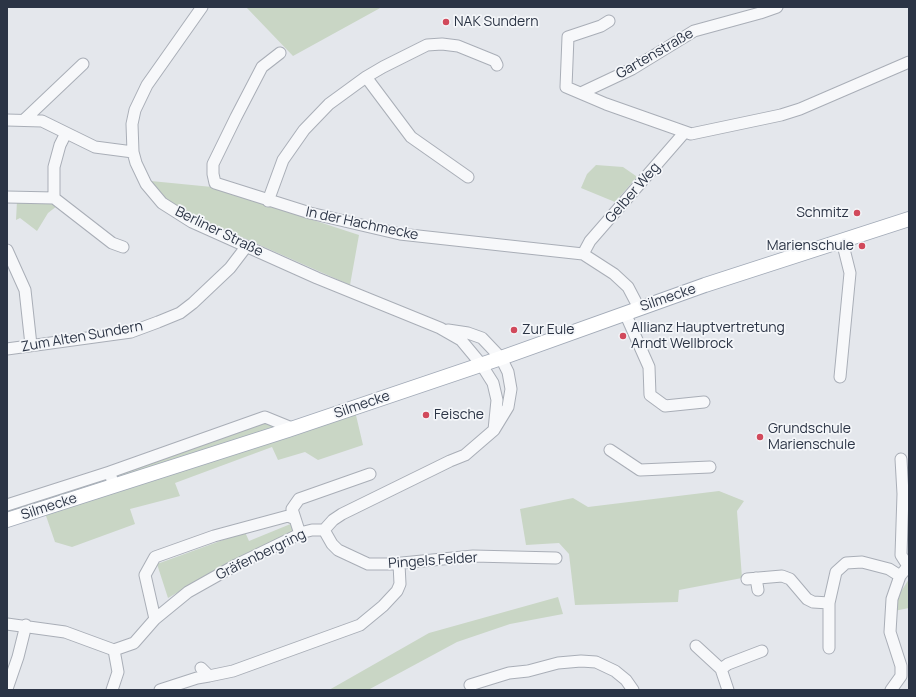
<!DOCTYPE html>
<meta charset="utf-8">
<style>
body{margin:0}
#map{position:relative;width:916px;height:697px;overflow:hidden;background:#e4e7ec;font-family:Manrope,sans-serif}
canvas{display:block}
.frame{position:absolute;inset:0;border:8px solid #2b3445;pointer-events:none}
</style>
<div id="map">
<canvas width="916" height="697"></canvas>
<div class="frame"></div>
</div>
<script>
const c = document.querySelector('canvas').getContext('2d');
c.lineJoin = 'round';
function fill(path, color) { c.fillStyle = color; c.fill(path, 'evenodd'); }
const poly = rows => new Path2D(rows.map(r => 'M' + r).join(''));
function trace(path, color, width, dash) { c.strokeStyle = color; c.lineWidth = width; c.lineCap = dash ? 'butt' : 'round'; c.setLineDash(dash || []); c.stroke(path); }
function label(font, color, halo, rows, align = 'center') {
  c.font = font + ' Manrope,sans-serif'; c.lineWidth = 3.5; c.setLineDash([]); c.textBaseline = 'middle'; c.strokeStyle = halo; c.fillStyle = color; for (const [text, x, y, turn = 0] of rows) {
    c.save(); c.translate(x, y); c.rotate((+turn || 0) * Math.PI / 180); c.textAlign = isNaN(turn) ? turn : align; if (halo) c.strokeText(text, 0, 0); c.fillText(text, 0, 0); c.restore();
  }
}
fill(poly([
 [246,7,382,7,293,56],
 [596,165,623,167,636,176,636,178,615,202,581,188,587,174],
 [151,181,212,187,359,235,350,285,176,208,157,191],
 [17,201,48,202,57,206,48,213,37,231,20,218,16,220],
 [355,411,363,445,318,460,305,452,278,460,272,447,175,483,180,496,130,509,135,524,72,547,55,542,45,513],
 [272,421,282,425,7,514,7,507],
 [719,491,744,501,737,511,742,578,679,590,678,602,575,605,569,554,559,543,526,545,520,509,573,498,588,507],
 [293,523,295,532,225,565,168,598,157,564,245,532,249,541],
 [909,579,909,608,894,611,900,593],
 [558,597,563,614,510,624,457,642,368,690,329,690,429,633]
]), '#c9d6c5');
const minor = poly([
 [202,7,147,85,135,110,132,124,133,152,136,163,146,184,162,203,192,222,317,278,440,328,461,340,481,364,493,383,497,400,494,430],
 [609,21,601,26,568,37,566,87,606,104,691,134,781,115,800,109,909,62],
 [280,53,262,67,236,117,213,164,213,174,215,183,310,213,400,234,583,254,614,274,628,287,639,308],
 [366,77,411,137,468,177],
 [581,93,632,69,694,31,760,13,777,7],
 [7,120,42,121,95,147,133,152],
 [24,120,83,64],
 [66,133,60,145,54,167,54,198,112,243,123,247],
 [7,197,54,198],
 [268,201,283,160,304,130,329,104,366,77,383,67,427,45,442,44,458,46,495,61,497,65],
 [7,250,25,290,31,345],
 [583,254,590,241,684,133],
 [625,313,649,367,650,395,665,406,704,402],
 [7,349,131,332,158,322,180,313,193,303,230,268,246,247],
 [840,377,850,273,842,241],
 [610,450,640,470,710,467],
 [901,459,903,494,901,555,908,566],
 [110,472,265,417,292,428],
 [7,505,110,472,112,480],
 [324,530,333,520,342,514,450,461,465,455,494,430,508,407,511,389,508,372,501,358,482,338,468,333,448,330],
 [324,530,332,544,338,550,368,564,392,564,473,556,556,558],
 [300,534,292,509,299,499,370,474],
 [756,578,758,590],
 [747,579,782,576,790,579,807,599,813,602,829,603],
 [155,619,145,575,155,557,214,536,288,516,295,519],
 [7,624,65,632,114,650],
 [696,646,721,669,728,690],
 [829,648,829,603,836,572,846,563,862,562,889,569,900,576],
 [114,650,134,643,155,619,188,592,236,565,304,532,312,530,324,530],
 [201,668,209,676,233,671,360,625,383,606,397,591,400,584,399,564],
 [721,669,728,664,762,651],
 [470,685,509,673,528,671,558,663,581,661,596,662,615,671,626,680,633,690],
 [7,689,18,657,26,625],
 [112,690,118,672,114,650],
 [160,690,197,678,209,676],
 [891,690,901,676,901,666,890,632,892,599,900,576,909,565]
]);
const major = poly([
 [7,520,288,430,501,358,705,285,909,219]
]);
trace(minor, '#a9aeb7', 13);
trace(major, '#a3abb8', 16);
trace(minor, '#f7f8fa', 11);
trace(major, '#fff', 14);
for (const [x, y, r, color] of [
 [446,22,4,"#d1495b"],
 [857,213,4,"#d1495b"],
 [862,246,4,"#d1495b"],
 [514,330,4,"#d1495b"],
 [623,336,4,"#d1495b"],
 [426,415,4,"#d1495b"],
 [760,437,4,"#d1495b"]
]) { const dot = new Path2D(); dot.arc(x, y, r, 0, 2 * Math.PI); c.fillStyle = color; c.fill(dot); trace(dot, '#f4f6f9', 1.5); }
label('14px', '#2b3445', '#f4f6f9', [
 ["NAK Sundern",454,22],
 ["Schmitz",849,213,"right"],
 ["Marienschule",854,246,"right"],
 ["Allianz Hauptvertretung",631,328],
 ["Arndt Wellbrock",631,344],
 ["Zur Eule",522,330],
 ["Feische",434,415],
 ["Grundschule",768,429],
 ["Marienschule",768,445]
], 'left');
label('14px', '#2b3445', '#f4f6f9', [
 ["Gartenstraße",655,54,-30],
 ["Gelber Weg",633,193,-49],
 ["In der Hachmecke",362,224,12],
 ["Berliner Straße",219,232,26],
 ["Silmecke",668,298,-19],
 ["Zum Alten Sundern",82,337,-10],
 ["Silmecke",362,405,-19],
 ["Silmecke",49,507,-18],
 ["Gräfenbergring",261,555,-26],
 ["Pingels Felder",433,561,-4]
]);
</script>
